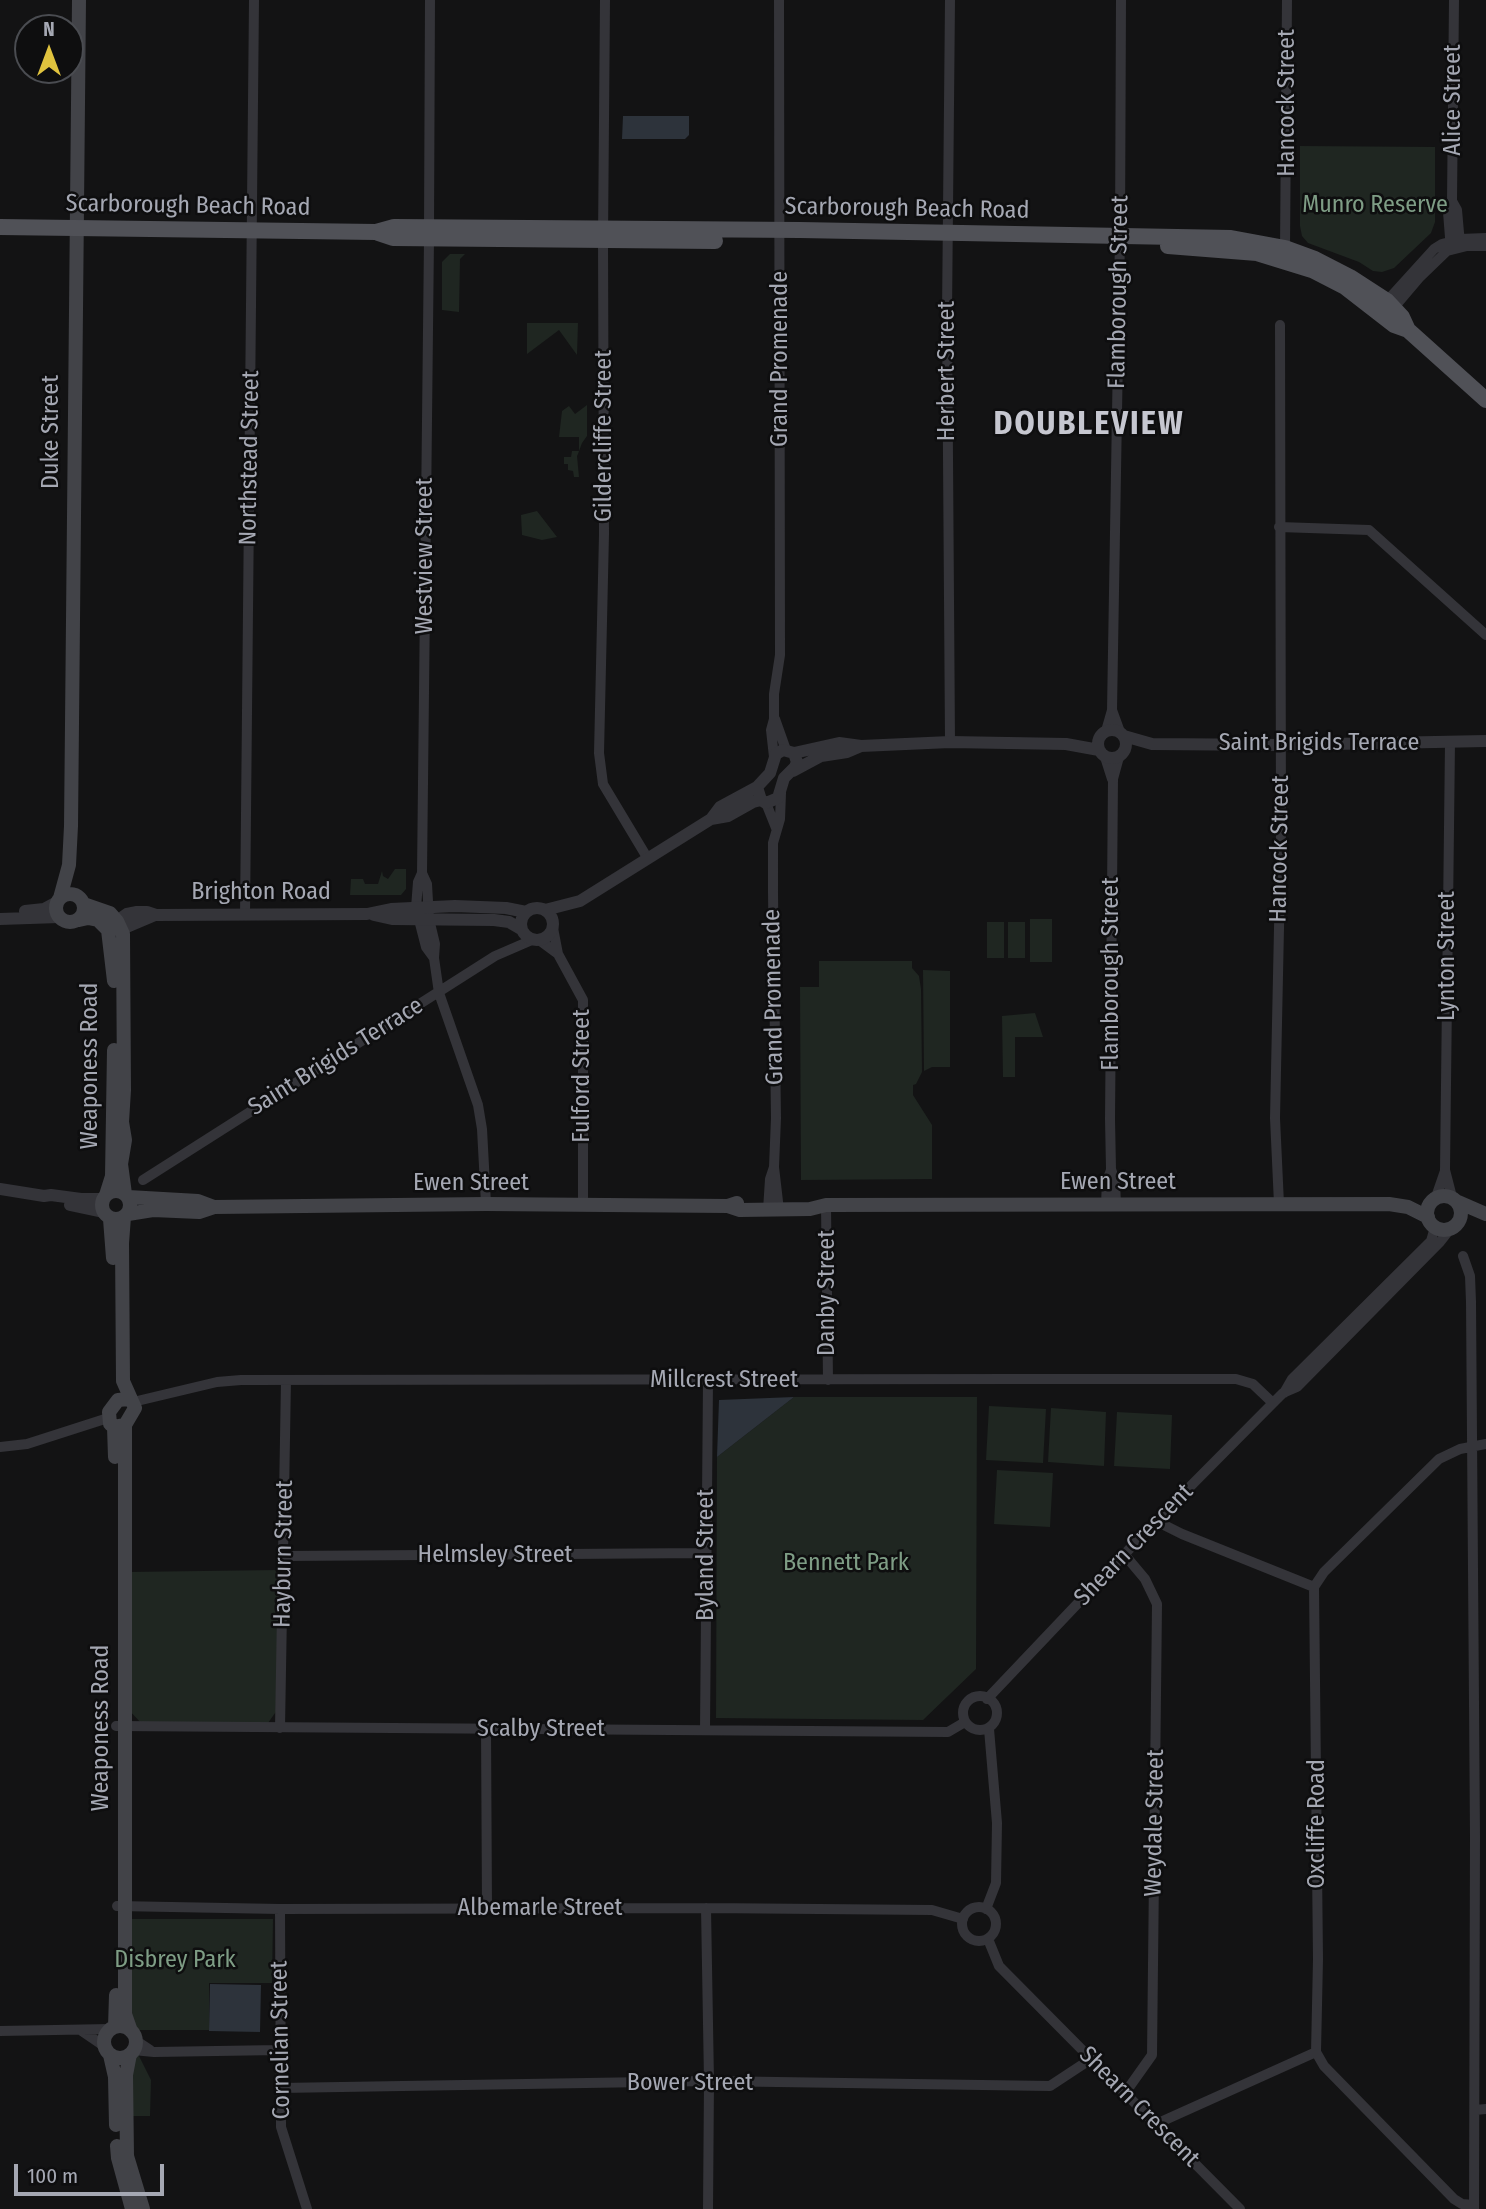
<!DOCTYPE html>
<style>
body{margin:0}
#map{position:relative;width:1486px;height:2209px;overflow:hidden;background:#131314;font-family:"Fira Sans Condensed",sans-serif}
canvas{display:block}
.north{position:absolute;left:14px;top:14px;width:70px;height:70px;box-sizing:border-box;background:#0e0e0f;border:2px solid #4a4c51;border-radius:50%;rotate:0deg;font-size:19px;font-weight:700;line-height:28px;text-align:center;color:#a5a8b3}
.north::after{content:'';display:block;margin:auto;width:24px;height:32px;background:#e0c33e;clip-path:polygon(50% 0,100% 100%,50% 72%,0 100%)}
.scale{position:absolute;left:14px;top:2164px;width:150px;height:32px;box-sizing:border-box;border:4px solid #a5a8b3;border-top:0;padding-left:9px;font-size:21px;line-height:24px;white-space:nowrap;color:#a5a8b3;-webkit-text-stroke:5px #0e0e0f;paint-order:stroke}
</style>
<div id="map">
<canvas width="1486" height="2209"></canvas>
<div class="north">N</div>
<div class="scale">100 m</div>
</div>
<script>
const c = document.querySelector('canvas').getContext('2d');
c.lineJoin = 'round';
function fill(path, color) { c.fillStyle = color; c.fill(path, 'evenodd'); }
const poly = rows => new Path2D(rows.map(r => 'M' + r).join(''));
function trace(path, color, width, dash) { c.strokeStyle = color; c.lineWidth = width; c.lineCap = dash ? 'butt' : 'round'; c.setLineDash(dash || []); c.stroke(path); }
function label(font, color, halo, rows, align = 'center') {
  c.font = font + ' "Fira Sans Condensed",sans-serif'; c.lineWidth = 5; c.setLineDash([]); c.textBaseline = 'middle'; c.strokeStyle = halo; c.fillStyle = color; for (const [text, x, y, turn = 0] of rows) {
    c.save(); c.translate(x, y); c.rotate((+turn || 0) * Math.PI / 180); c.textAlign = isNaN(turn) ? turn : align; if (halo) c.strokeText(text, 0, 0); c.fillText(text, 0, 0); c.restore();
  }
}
fill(poly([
 [1300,146,1435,147,1435,222,1431,233,1394,268,1382,272,1373,271,1359,262,1308,243,1302,236,1300,226],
 [450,254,465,254,460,259,459,312,442,310,442,262],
 [527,323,578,323,577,355,559,330,527,354],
 [587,405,587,436,582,443,579,451,578,454,577,456,579,477,574,477,573,471,568,470,568,464,564,464,564,457,571,457,572,451,579,451,579,437,559,437,562,411,569,406,575,414],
 [537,511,557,537,542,540,522,535,521,515],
 [395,869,406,869,406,889,401,895,350,895,351,879,363,879,365,884,378,884,382,871,383,876,388,879],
 [1030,919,1052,919,1052,962,1030,962],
 [987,922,1004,922,1004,958,987,958],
 [1008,922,1025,922,1025,958,1008,958],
 [819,961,912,961,912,968,919,976,921,989,922,1072,916,1084,913,1085,913,1095,932,1125,932,1179,801,1180,800,987,819,987],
 [923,970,950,971,950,1067,932,1067,924,1071],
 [1035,1013,1043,1037,1015,1037,1015,1077,1003,1077,1002,1016],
 [794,1397,977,1397,976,1669,923,1720,716,1718,717,1457],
 [989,1406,1046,1409,1043,1463,986,1460],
 [1051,1408,1106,1412,1104,1466,1048,1462],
 [1117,1412,1172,1415,1170,1469,1114,1466],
 [997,1470,1053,1473,1050,1527,994,1524],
 [278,1570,280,1706,268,1723,141,1723,128,1709,127,1572],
 [132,1919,273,1919,272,1983,209,1983,209,2030,132,2030],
 [138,2054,151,2080,150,2116,128,2116,134,2058]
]), '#1f2621');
fill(poly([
 [623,116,689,116,689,135,685,139,622,139],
 [794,1397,717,1457,719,1400],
 [210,1984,261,1985,260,2032,209,2031]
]), '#2d333b');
trace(poly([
 [605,0,603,240,604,534,599,753,603,784,648,859],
 [1452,201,1457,210,1460,244],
 [429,228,430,0],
 [429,239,422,873,427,884,429,919,435,944,434,958,439,993,478,1105,482,1129,486,1204],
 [1285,248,1287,0],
 [1451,250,1448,212,1452,201,1454,0],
 [1385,303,1434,249,1442,244,1460,239,1486,238],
 [1391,311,1419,278,1447,251,1467,246,1486,246],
 [1279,527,1369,530,1486,635],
 [1112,710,1120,732],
 [775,719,786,750],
 [1106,731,1112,710,1120,235,1121,0],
 [950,742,947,314,950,0],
 [1450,742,1445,1170,1452,1197],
 [774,757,771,730,774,719,774,694,780,655,779,0],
 [1105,757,1112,779],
 [766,803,776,828],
 [422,873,418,882,416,908,426,947,434,958],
 [245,915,254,0],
 [553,928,558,954],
 [539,940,558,954,583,1000,583,1206],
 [143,1180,495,956,532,940],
 [1436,1197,1445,1171],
 [1106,1204,1107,1181,1111,1170],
 [1116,1204,1115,1182,1111,1169,1110,1119,1113,779,1119,757],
 [1279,1204,1275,1118,1281,833,1280,325],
 [826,1205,828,1380],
 [768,1210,770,1179,774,1167],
 [779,1210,774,1167,776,1118,773,893,773,843,780,819,781,793],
 [1463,1256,1470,1276,1471,1302,1475,1836,1474,2209],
 [1284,1393,1292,1379,1431,1241,1435,1227],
 [133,1402,217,1382,241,1380,1019,1379,1236,1379,1253,1384,1273,1403],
 [0,1447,27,1444,108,1418],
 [1156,1521,1182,1534,1314,1587],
 [1124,1554,1145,1579,1157,1604,1152,2055,1125,2093],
 [285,1556,706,1553],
 '963 1713a17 17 0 1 1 34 0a17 17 0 1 1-34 0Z',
 [987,1699,1156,1521,1273,1403,1283,1393,1297,1387,1440,1242,1451,1228],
 [116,1726,948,1732,965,1722],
 [280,1728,286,1380],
 [486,1728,487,1908],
 [705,1729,708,1381],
 [117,1906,280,1909,706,1908,932,1910,963,1919],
 '962 1924a17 17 0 1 1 34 0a17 17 0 1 1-34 0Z',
 [706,1908,709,2081,708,2209],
 [280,1909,281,2127,307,2209],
 [986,1909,996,1883,997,1823,989,1729],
 [988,1939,999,1966,1240,2209],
 [0,2031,110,2029],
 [82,2031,104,2046],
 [135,2040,150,2050],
 [133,2050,154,2052,279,2050],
 [280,2088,709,2081,1050,2086,1091,2059],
 [1475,2110,1486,2109],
 [1156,2124,1316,2052],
 [1474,2205,1462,2204,1454,2199,1324,2066,1316,2052,1318,1959,1314,1587,1324,1572,1439,1459,1460,1449,1486,1444]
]), '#343439', 10);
trace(poly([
 '1098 744a14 14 0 1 1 28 0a14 14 0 1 1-28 0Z',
 [1124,736,1152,744,1282,745,1486,741],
 [783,750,794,753,797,762,795,767,784,778,778,798,766,803,761,800,757,787,770,773,776,754,783,750],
 [794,753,839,743,861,746,950,742,1066,744,1099,750],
 [793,771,821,756,847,752,861,746],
 [711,819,720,807,757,787],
 '521 924a16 16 0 1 1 32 0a16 16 0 1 1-32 0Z',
 [545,910,580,901,711,819,728,816,753,802,761,800],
 [25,911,44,909,57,902],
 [374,915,392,919,494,920,509,922,521,929],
 [0,919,59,917],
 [117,921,127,914,137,912,147,912,156,915,367,914,391,909,455,906,506,908,526,912],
 [114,930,122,929,155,915],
 [0,1189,44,1196,51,1195,81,1199,103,1199],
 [70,1205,103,1212]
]), '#343439', 12);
trace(poly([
 '56 908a14 14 0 1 1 28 0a14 14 0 1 1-28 0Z',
 [60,898,69,865,71,826,79,0],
 [84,904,110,913,117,921,123,934,124,1090,122,1122,125,1140,121,1164,125,1194],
 [79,920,88,918,98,920,108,930,114,981],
 '102 1205a14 14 0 1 1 28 0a14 14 0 1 1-28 0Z',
 [106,1195,112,1176,114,1050],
 '1427 1213a17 17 0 1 1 34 0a17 17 0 1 1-34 0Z',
 [128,1197,198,1201,214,1207],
 [1458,1202,1486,1214],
 [728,1206,740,1210,810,1209,826,1205,1389,1204,1408,1207,1428,1217],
 [128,1214,153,1210,199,1212,214,1207,486,1204,728,1206,737,1203],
 [124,1217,122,1243,123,1381,135,1408,125,1425,114,1427,110,1424,109,1412,118,1400,129,1399],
 [110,1219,113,1258],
 [125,1425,125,2014,131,2031],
 [114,1427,115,1457],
 '104 2042a16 16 0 1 1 32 0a16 16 0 1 1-32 0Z',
 [115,2027,116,1995],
 [130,2054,126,2075,127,2156,143,2209],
 [110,2055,115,2077,116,2125],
 [117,2146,118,2158,132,2209]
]), '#424348', 14);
trace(poly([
 [0,227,376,232,394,227,800,230,1231,238,1285,248,1315,259,1350,277,1387,301,1402,317,1408,330],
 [378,233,393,238,715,241],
 [1168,246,1257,253,1312,270,1345,287,1394,325,1408,330,1486,400]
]), '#505157', 16);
label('24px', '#a5a8b3', '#0e0e0f', [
 ["Alice Street",1453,100,-90],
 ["Hancock Street",1287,103,-90],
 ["Scarborough Beach Road",188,206,1],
 ["Scarborough Beach Road",907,209,1],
 ["Flamborough Street",1119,292,-89],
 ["Grand Promenade",780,359,-90],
 ["Herbert Street",947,371,-90],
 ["Duke Street",51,432,-90],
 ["Gildercliffe Street",604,436,-90],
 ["Northstead Street",250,458,-89],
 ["Westview Street",425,556,-90],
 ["Saint Brigids Terrace",1319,743],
 ["Hancock Street",1280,849,-89],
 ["Brighton Road",261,892],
 ["Lynton Street",1447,956,-90],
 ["Flamborough Street",1111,974,-90],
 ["Grand Promenade",774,997,-91],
 ["Saint Brigids Terrace",336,1057,-32],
 ["Weaponess Road",90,1066,-90],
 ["Fulford Street",582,1076,-90],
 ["Ewen Street",1118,1182],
 ["Ewen Street",471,1183],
 ["Danby Street",827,1293,-90],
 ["Millcrest Street",724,1380],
 ["Shearn Crescent",1134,1545,-46],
 ["Hayburn Street",284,1554,-89],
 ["Helmsley Street",495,1555],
 ["Byland Street",706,1555,-90],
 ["Weaponess Road",101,1728,-90],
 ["Scalby Street",541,1729],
 ["Weydale Street",1155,1823,-89],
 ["Oxcliffe Road",1317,1824,-90],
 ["Albemarle Street",540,1908],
 ["Cornelian Street",281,2040,-91],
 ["Bower Street",690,2083],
 ["Shearn Crescent",1139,2107,45]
]);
label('24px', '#7e9d85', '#0e0e0f', [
 ["Munro Reserve",1375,205],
 ["Bennett Park",846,1563],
 ["Disbrey Park",175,1960]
]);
c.letterSpacing = '2px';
label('bold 32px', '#c6c7d0', '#0e0e0f', [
 ["DOUBLEVIEW",1089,425]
]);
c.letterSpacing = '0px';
</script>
